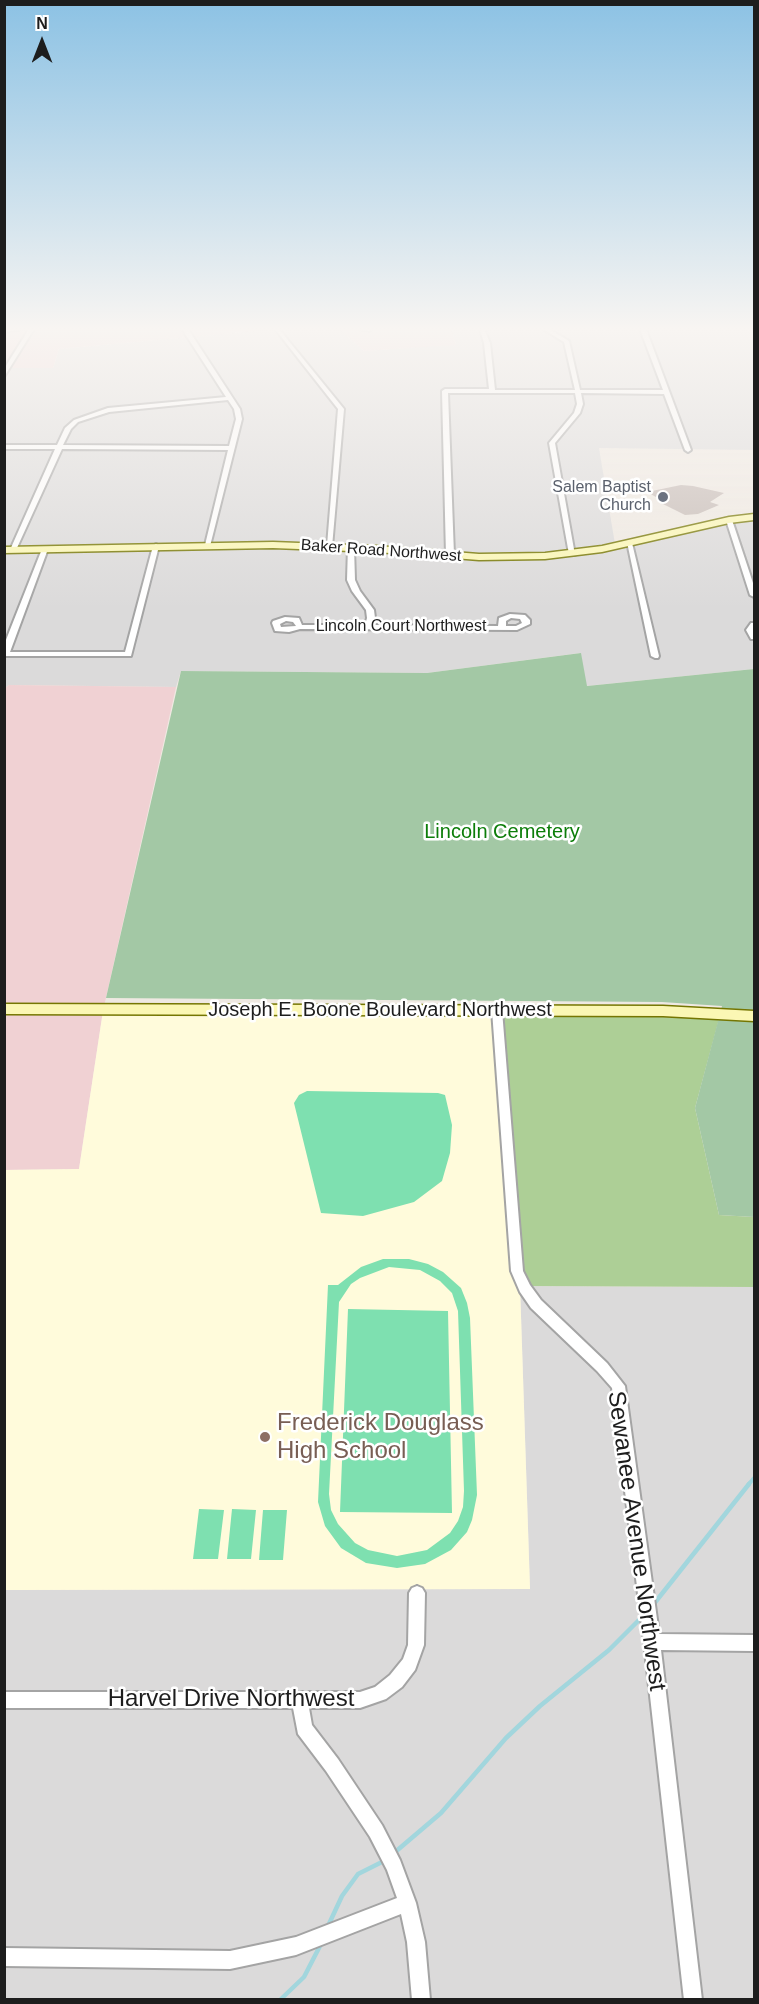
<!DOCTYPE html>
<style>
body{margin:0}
#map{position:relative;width:759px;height:2004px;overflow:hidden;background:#efe9e2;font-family:Arial,sans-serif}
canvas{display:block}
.frame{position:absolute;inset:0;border:6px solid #1d1d1d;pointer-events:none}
.north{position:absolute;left:12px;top:12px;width:60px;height:60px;-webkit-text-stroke:4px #fff;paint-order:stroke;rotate:0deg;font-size:16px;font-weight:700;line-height:24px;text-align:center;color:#1d1d1d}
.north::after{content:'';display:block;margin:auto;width:21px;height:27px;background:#1d1d1d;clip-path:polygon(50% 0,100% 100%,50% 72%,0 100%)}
</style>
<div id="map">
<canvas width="759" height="2004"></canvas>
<div class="frame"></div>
<div class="north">N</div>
</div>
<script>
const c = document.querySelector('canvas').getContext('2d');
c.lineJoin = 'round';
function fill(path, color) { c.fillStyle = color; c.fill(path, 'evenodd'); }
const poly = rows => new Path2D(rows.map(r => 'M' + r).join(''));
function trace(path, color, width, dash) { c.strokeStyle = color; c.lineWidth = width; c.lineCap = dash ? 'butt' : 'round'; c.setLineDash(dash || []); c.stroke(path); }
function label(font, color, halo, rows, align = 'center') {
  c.font = font + ' Arial,sans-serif'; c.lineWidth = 5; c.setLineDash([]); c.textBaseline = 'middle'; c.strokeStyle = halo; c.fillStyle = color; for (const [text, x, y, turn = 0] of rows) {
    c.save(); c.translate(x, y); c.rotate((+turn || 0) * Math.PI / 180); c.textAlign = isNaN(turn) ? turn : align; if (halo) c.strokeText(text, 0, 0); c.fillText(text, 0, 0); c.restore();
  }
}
fill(poly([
 [277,329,339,329,364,351,456,344,451,329,754,329,754,450,599,448,615,544,754,518,754,669,586,686,580,653,427,673,181,671,176,687,9,685,5,688,5,368,53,368,59,349],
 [520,1286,754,1287,754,1999,5,1999,4,1590,530,1589]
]), '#dbdada');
fill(poly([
 [4,329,277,329,59,349,53,368,5,368],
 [339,329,451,329,456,345,364,351],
 [9,685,176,687,103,1011,79,1169,5,1170,5,688]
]), '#f0d1d3');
fill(poly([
 [103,1011,501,1015,520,1286,530,1589,5,1590,4,1170,79,1169]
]), '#fffbdb');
fill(poly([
 [501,1015,664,1015,719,1019,695,1108,719,1215,754,1217,754,1287,520,1286]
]), '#adcf96');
fill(poly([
 [581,653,587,686,754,669,754,1217,719,1215,695,1108,722,1006,662,1002,106,998,181,671,427,673]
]), '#a3c8a5');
fill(poly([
 [307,1091,438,1093,445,1095,452,1125,450,1153,442,1181,414,1202,363,1216,321,1213,294,1103,299,1095],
 [383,1259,409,1259,428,1264,443,1272,461,1288,467,1303,470,1318,477,1495,472,1520,467,1532,451,1550,425,1564,397,1568,366,1563,341,1548,325,1526,318,1502,328,1285,338,1285,361,1267],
 [389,1267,420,1270,440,1281,452,1293,458,1311,464,1491,463,1507,458,1521,450,1533,427,1550,397,1556,368,1550,355,1543,338,1524,331,1510,329,1494,339,1302,351,1284,360,1278],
 [348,1309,448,1311,452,1513,340,1512],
 [199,1509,224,1510,218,1559,193,1559],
 [232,1509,256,1510,251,1559,227,1559],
 [263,1510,287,1510,283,1560,259,1560]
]), '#7ee0b0');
trace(poly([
 [748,1485,754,1478]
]), '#a2d6dd', 4);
trace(poly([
 [653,1605,749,1484],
 [394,1853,441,1813,506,1738,540,1706,609,1650,643,1616],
 [328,1926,342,1896,358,1874,384,1861],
 [280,2000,304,1977,321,1944]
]), '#a2d6dd', 4.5);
fill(poly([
 [681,485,693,486,724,493,710,502,719,505,698,514,685,515,659,502,663,501,647,492]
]), '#c6bbb6');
const street = poly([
 [4,329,23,329,4,332,4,329],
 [29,329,34,329,4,377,4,369,29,329],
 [182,329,188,329,240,409,242,419,210,546,205,545,228,450,62,449,16,550,11,551,10,550,55,449,4,449,4,445,57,445,65,428,74,420,108,408,226,397,182,329],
 [228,400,234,409,236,419,229,446,63,445,71,429,78,422,109,412,228,400],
 [275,329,279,329,344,409,332,547,327,546,338,409,275,329],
 [359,329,372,329,369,331,359,329],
 [480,329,484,329,490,343,495,390,575,390,564,342,543,329,549,329,569,341,580,390,663,390,640,329,646,329,691,450,688,452,685,450,664,394,581,393,583,404,580,413,555,443,575,555,569,554,549,443,574,413,577,404,575,393,448,393,454,555,450,557,446,555,442,391,445,389,489,389,484,343,480,329],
 [727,519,732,520,754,586,754,597,750,595,726,520,727,519],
 [627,542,632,543,659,656,658,658,655,658,651,656,627,542],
 [156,544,159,546,131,656,4,656,4,645,42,549,45,547,48,549,10,652,125,652,153,546,156,544],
 [351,545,354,547,355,580,360,591,374,610,375,618,373,625,498,626,499,618,510,614,525,615,530,620,530,624,517,630,300,629,289,632,275,631,272,623,273,621,285,617,299,618,302,625,365,625,367,618,366,610,352,591,347,580,348,547,351,545],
 [511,618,520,619,522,623,516,626,506,626,506,621,511,618],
 [286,621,293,622,296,626,281,627,280,624,286,621],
 [751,623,754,623,754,639,751,639,746,630,751,623],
 [497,1006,502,1010,523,1271,530,1285,541,1300,607,1363,625,1386,659,1634,754,1635,754,1651,661,1650,702,2000,684,2000,644,1642,612,1388,597,1371,531,1308,520,1292,511,1271,492,1010,497,1006],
 [417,1586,422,1588,425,1593,424,1645,415,1670,402,1687,386,1699,360,1708,309,1708,312,1725,338,1759,382,1825,400,1860,416,1903,425,1942,430,2000,412,2000,407,1942,401,1914,296,1955,230,1969,4,1966,4,1948,230,1951,296,1937,397,1898,387,1870,370,1837,326,1771,298,1734,293,1708,4,1708,4,1692,360,1692,375,1687,390,1675,403,1659,408,1645,409,1593,412,1588,417,1586]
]);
const secondary = poly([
 [754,514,754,520,729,523,602,552,545,559,479,560,377,552,273,548,4,553,4,547,273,542,377,546,479,554,545,553,602,546,729,517,754,514],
 [4,1004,663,1006,754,1011,754,1021,663,1016,4,1014,4,1004]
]);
trace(street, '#a4a4a4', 4);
trace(secondary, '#757602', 3);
fill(street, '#fff');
fill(secondary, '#fbf7b4');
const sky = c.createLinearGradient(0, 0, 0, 609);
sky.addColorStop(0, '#8cc2e4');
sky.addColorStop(0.54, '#f8f5f2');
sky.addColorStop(1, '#f8f5f200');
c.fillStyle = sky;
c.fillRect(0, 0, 759, 609);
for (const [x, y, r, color] of [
 [663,497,6,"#6b7280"],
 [265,1437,6,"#8d6e63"]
]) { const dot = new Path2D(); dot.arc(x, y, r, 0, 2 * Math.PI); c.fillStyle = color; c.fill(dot); trace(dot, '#fff', 2); }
label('16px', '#5b616d', '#fff', [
 ["Salem Baptist",651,488],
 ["Church",651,506]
], 'right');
label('16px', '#1d1d1d', '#fff', [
 ["Baker Road Northwest",381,551,4],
 ["Lincoln Court Northwest",401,627]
]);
label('20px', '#0c7d09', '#fff', [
 ["Lincoln Cemetery",502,832]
]);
label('20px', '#1d1d1d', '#fff', [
 ["Joseph E. Boone Boulevard Northwest",380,1010]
]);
label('24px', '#785e54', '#fff', [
 ["Frederick Douglass",277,1423],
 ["High School",277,1451]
], 'left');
label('24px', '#1d1d1d', '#fff', [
 ["Sewanee Avenue Northwest",636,1541,82],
 ["Harvel Drive Northwest",231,1699]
]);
</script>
